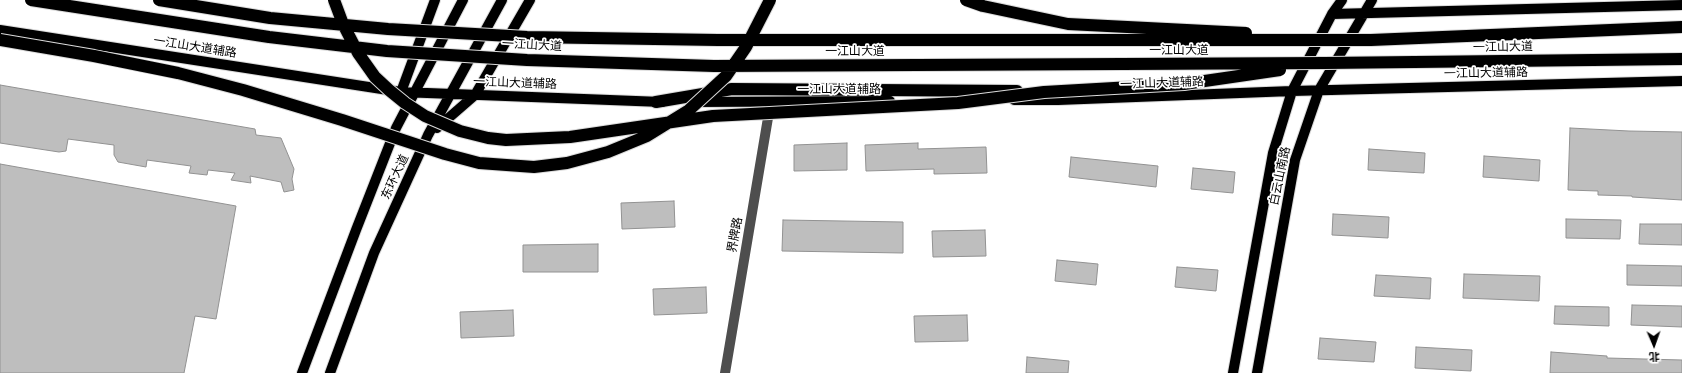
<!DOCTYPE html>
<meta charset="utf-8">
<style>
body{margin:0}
#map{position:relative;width:1682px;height:373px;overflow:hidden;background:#fff;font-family:"Public Sans","Noto Sans SC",sans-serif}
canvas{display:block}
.north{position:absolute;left:1634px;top:325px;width:40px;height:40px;-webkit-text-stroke:3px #fff;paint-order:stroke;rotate:178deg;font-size:11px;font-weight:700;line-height:16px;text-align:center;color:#000}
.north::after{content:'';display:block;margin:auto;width:14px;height:18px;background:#000;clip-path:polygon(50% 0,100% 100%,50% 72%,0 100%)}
</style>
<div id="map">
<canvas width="1682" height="373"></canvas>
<div class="north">北</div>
</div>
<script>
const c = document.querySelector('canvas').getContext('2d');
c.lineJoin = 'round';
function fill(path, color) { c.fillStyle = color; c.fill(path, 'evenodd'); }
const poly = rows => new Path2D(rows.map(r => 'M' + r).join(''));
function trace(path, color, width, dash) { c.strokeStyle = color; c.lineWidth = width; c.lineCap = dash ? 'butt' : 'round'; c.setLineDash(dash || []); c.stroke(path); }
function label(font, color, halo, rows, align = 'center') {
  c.font = font + ' "Public Sans","Noto Sans SC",sans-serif'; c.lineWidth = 3.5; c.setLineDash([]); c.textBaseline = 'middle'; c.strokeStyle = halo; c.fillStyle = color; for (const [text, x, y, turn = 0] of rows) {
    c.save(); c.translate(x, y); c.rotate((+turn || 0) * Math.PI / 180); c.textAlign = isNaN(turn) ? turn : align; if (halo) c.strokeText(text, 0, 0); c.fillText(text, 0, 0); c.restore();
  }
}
const building = poly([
 [0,85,255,129,256,135,281,138,294,169,292,179,294,190,284,192,281,182,250,176,251,183,231,180,235,173,208,170,207,175,189,173,191,166,147,160,146,167,118,162,114,155,114,145,68,139,66,151,59,152,0,143,0,85],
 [1570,128,1629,131,1682,132,1682,200,1632,197,1632,196,1598,195,1598,191,1568,190,1570,128],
 [847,143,847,170,794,171,794,145,847,143],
 [918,143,918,149,986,147,987,173,934,174,934,169,866,171,865,145,918,143],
 [1369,149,1425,153,1424,173,1368,170,1369,149],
 [1484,156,1540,160,1539,181,1483,177,1484,156],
 [1071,157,1158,166,1156,187,1069,177,1071,157],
 [0,164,236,206,216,319,195,316,184,373,0,373,0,164],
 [1193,168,1235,172,1233,193,1191,189,1193,168],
 [674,201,675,227,622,229,621,203,674,201],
 [1333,214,1389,217,1388,238,1332,235,1333,214],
 [1566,219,1621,220,1620,239,1566,238,1566,219],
 [783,220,903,222,903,253,782,251,783,220],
 [1640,224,1682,224,1682,245,1639,244,1640,224],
 [985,230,986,256,933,257,932,231,985,230],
 [598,244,598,272,523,272,523,245,598,244],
 [1057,260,1098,264,1096,285,1055,281,1057,260],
 [1627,265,1682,266,1682,286,1627,285,1627,265],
 [1177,267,1218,270,1216,291,1175,287,1177,267],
 [1464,274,1540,276,1539,301,1463,298,1464,274],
 [1376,275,1431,278,1430,299,1374,296,1376,275],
 [706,287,707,313,654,315,653,289,706,287],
 [1632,305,1682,306,1682,327,1631,325,1632,305],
 [1555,306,1609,307,1609,326,1554,324,1555,306],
 [513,310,514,336,461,338,460,312,513,310],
 [967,315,968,341,915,342,914,316,967,315],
 [1320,338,1376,342,1374,362,1318,359,1320,338],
 [1416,347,1472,350,1471,371,1415,368,1416,347],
 [1551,352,1607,356,1607,358,1682,360,1682,373,1550,373,1551,352],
 [1027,357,1069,361,1068,373,1026,373,1027,357]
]);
fill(building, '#bebebe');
trace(building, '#929292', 1);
const major = poly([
 [1332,14,1682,5],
 [0,30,401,92,662,102],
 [401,98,401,92,435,0],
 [1014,100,1058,100,1292,91,1682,81],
 [694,102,890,101],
 [437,128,475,95,530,0],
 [302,373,356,230,396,128,463,0],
 [330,373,374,253,428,135,502,0],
 [1233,373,1273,153,1292,91,1332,14,1342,0],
 [1257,373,1295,160,1319,90,1372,0]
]);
const highway = poly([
 [656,102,732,89,1017,91]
]);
trace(major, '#dbdbdb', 12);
trace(highway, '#dbdbdb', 14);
trace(poly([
 [725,373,770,106]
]), '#4e4e4e', 10);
trace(major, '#000', 10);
trace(highway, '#000', 12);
const highwayBridge = poly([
 [31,0,269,37,387,51,527,60,714,66,1325,63,1682,59],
 [159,0,270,18,388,29,527,37,718,40,1371,40,1682,27],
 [334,0,343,24,358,53,375,77,389,90,405,103,425,116,460,131,488,138,506,140,570,137,713,116,958,103,1044,92,1184,84,1280,70],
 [966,0,983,6,1068,24,1246,33],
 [0,40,94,56,178,73,243,90,342,120,445,154,479,163,534,167,567,163,608,152,647,136,689,110,726,76,746,47,770,0]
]);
trace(highwayBridge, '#dbdbdb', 14, []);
trace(highwayBridge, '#000', 12);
label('12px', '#000', '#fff', [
 ["一江山大道",532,45,3],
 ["一江山大道辅路",195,47,9],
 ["一江山大道",1503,47,-1],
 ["一江山大道",1179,50],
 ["一江山大道",855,51],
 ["一江山大道辅路",1486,73,-1],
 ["一江山大道辅路",515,83,2],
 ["一江山大道辅路",1162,83,-2],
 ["一江山大道辅路",839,89],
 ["白云山南路",1280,176,-78],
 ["东环大道",395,177,-65],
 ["界牌路",735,235,-80]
]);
</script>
